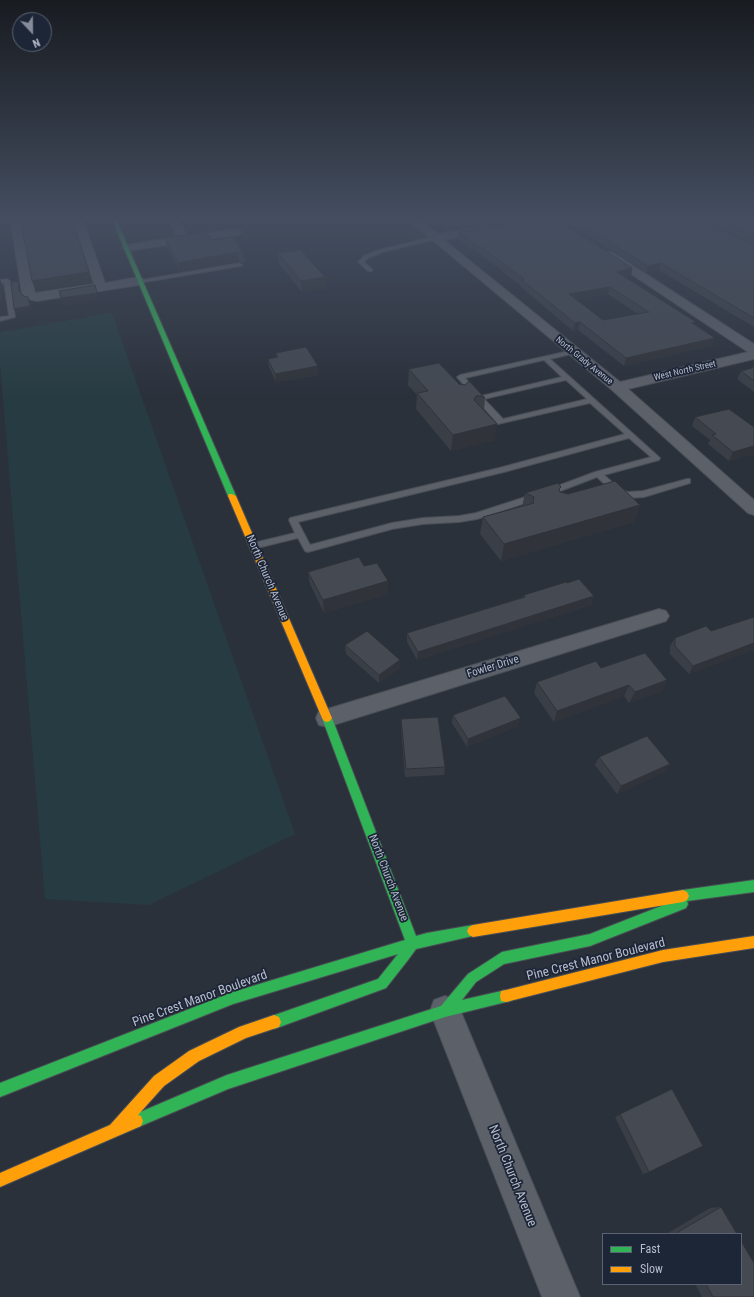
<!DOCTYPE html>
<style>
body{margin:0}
#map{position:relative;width:754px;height:1297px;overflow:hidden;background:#2b313b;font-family:"Roboto Condensed",sans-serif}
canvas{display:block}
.legend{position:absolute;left:602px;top:1233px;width:140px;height:52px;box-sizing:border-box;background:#1d2637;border:1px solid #5a6273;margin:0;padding:5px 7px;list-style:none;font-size:12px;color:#b5bccc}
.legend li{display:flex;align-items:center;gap:8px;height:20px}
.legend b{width:20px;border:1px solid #5a6273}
.north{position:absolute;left:12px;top:12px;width:40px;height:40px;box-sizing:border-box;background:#1d2637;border:1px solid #5a6273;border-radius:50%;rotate:158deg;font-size:11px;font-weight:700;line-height:16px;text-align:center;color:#b5bccc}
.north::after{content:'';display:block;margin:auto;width:14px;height:18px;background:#858b99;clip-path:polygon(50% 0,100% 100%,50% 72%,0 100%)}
</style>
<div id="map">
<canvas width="754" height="1297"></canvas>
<ul class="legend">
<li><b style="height:5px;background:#30b455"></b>Fast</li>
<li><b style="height:5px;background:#ff9f0a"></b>Slow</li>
</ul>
<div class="north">N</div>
</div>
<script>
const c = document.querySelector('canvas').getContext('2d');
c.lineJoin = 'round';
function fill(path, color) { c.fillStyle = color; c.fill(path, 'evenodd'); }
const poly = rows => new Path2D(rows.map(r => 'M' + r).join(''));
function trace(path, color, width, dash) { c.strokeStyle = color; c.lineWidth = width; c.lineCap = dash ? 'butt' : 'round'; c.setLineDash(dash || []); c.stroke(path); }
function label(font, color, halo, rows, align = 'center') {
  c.font = font + ' "Roboto Condensed",sans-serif'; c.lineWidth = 3.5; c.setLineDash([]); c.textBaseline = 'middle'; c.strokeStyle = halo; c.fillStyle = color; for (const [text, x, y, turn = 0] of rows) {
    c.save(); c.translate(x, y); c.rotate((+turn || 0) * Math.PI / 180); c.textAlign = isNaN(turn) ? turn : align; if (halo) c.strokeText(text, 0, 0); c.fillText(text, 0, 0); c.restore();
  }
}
fill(poly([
 [112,313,295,834,149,905,45,899,0,363,0,332]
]), '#273c42');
const lane = poly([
 [435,236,438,238,437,239,383,252,368,258,364,262,372,269,372,271,368,271,358,262,364,256,379,250,435,236],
 [239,263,242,265,241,266,139,283,136,281,239,263],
 [7,279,10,281,15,317,0,321,0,317,9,316,4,283,0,284,0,280,7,279],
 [574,350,576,351,576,353,550,359,660,458,659,460,604,475,621,490,628,492,643,491,687,479,690,479,690,483,644,497,628,498,615,494,597,477,550,495,477,519,459,522,423,524,392,529,308,552,305,551,298,538,253,549,249,546,253,543,295,533,289,520,290,518,499,468,625,434,590,403,498,424,457,377,460,375,574,350],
 [544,360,562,377,481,396,465,378,544,360],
 [566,380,587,399,503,419,484,399,566,380],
 [629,438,651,457,595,472,544,491,476,513,459,516,423,518,392,523,310,545,298,522,504,472,629,438]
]);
const street = poly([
 [10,217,20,217,35,293,94,284,72,217,82,217,105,283,139,277,143,279,145,281,143,283,139,285,37,301,27,299,22,294,10,217],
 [405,217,416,217,438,234,487,226,491,227,492,229,491,231,444,240,620,382,748,352,604,256,602,254,604,252,612,252,754,344,754,359,628,389,754,500,754,515,748,513,612,390,405,217],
 [550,217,572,217,567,220,528,226,523,223,528,220,550,217],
 [175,219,179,220,187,236,237,229,242,232,237,235,127,251,122,248,127,245,177,237,170,222,175,219],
 [659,609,666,611,669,616,666,621,327,727,319,725,316,718,319,711,327,709,659,609],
 [445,996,456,1000,580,1297,542,1297,430,1011,434,1000,445,996]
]);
const fast = poly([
 [111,217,115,217,236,496,235,498,232,498,228,496,111,217],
 [327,714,330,715,332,718,416,936,427,933,473,925,477,927,479,931,477,935,416,949,408,960,386,988,274,1029,269,1027,267,1022,269,1017,378,979,398,954,233,1004,0,1097,0,1083,233,992,405,940,322,718,324,715,327,714],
 [754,880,754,892,687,901,688,904,686,908,590,946,504,964,476,982,462,1000,506,990,511,991,512,996,511,1001,506,1002,445,1017,228,1089,136,1128,131,1126,129,1121,131,1116,227,1075,441,1006,468,974,502,952,590,934,679,899,677,896,679,892,683,890,754,880]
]);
const slow = poly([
 [229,494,232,494,236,496,332,718,330,721,327,722,324,721,322,718,228,496,229,494],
 [683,890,687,892,689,896,687,900,683,902,473,937,469,935,467,931,469,927,473,925,683,890],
 [754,936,754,948,663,962,506,1002,501,1001,500,996,501,991,506,990,663,950,754,936],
 [274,1015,279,1017,281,1022,279,1027,246,1038,199,1061,164,1086,138,1115,141,1116,143,1121,141,1126,0,1187,0,1173,110,1125,154,1076,189,1051,239,1027,274,1015]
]);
trace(lane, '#494d55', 2);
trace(street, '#494d55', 2);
trace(fast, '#494d55', 2);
trace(slow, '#494d55', 2);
fill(lane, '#5c6069');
fill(street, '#5c6069');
fill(fast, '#30b455');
fill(slow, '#ff9f0a');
fill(poly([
 [430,217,543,217,448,231],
 [568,217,696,217,754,246,754,327,659,270,646,273,567,222],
 [699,217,754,217,754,245],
 [459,232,632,268,631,276,626,277,715,338,712,346,624,366,578,330,573,331,521,287,521,286,474,249,471,250,458,239],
 [608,294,638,314,603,320,577,300],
 [165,238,211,240,243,253,245,262,239,262,180,272,167,247],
 [278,253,325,288,302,292,279,264],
 [276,353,318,366,318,375,276,382,269,367,268,359,276,358],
 [754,365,754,392,737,379,741,371,752,368],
 [409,369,459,384,465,385,485,398,484,410,495,440,451,451,416,409,417,395,408,385],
 [695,417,754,427,754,454,729,461,708,444,710,440,692,426],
 [560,492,640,505,634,522,501,561,480,534,483,517,522,507,525,493],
 [364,566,388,594,324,613,310,584,308,572],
 [567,583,594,596,591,605,417,660,407,642,407,633,523,597,524,595],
 [754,617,754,651,753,650,689,674,670,654,670,646,675,638,711,631],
 [345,645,400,660,400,668,379,683,346,654],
 [601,668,667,680,662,691,629,703,624,696,554,722,534,693,537,682],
 [453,715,518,726,467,747,452,723],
 [401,719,445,767,444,775,405,777,401,727],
 [599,757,670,764,665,772,617,794,595,765],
 [672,1089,649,1172,643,1174,615,1117],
 [721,1207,737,1234,669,1234,668,1233,710,1208],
 [695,1284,741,1284,754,1297,702,1297]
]), '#3a3f47');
fill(poly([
 [500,217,543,217,448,231,449,224],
 [474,242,474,249,471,250,472,243],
 [237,252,239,262,180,272,178,263],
 [661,263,659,270,646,273,648,266],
 [632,268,631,276,616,279,617,272],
 [89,272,92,283,36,291,32,281],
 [325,277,325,288,302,292,301,281],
 [0,279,3,287,7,314,0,315],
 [610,287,608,294,567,302,569,294],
 [97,293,99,300,63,306,61,298],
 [28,297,30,301,31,310,16,313,14,309],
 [580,322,578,330,573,331,575,323],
 [715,338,712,346,624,366,626,358],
 [318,366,318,375,276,382,275,374],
 [497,424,495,440,451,451,453,435],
 [754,446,754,454,729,461,733,452],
 [640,505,634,522,501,561,504,544],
 [388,581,388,594,324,613,323,600],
 [594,596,591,605,417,660,418,652],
 [754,643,754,649,753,650,689,674,693,666],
 [400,660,400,668,379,683,379,675],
 [667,680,662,691,629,703,635,692],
 [629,685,624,696,554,722,557,711],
 [521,718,518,726,467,747,468,739],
 [670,764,665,772,617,794,621,786]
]), '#303339');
const building = poly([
 [20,217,71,217,89,272,32,281,20,217],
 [439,217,500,217,449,224,439,217],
 [553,217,632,268,617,272,696,322,692,323,715,338,626,358,580,322,575,323,522,280,524,279,474,242,472,243,459,232,553,217],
 [610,287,649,312,603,320,569,294,610,287],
 [571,217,696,217,754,246,754,318,661,263,648,266,571,217],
 [714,217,754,217,754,237,714,217],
 [206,232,211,240,233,237,243,253,237,252,178,263,165,238,206,232],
 [301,250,325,277,301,281,278,253,301,250],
 [18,281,19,291,24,296,28,297,30,306,14,309,11,282,18,281],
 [95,285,97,293,61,298,59,291,95,285],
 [0,289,2,300,0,300,0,289],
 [306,347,318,366,275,374,268,359,278,357,276,353,306,347],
 [439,363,459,384,465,385,469,381,485,398,482,396,476,396,474,400,497,424,453,435,417,393,428,391,409,369,439,363],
 [754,365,754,381,741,371,752,368,754,365],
 [729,409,754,427,754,446,733,452,712,435,716,434,695,417,729,409],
 [615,481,640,505,504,544,483,517,534,503,533,502,534,497,525,493,558,483,561,487,559,489,560,492,568,494,615,481],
 [359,557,364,566,377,563,388,581,323,600,308,572,359,557],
 [579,579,594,596,418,652,407,633,525,597,524,595,566,582,567,583,579,579],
 [754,617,754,643,693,666,675,646,675,638,706,626,711,631,754,617],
 [367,631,400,660,379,675,345,645,367,631],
 [645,653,667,680,635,692,629,685,557,711,537,682,596,661,601,668,645,653],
 [505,696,521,718,468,739,453,715,505,696],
 [438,717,445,767,406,769,401,719,438,717],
 [647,736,670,764,621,786,599,757,647,736],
 [672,1089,703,1146,649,1172,620,1114,672,1089],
 [721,1207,737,1234,679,1234,678,1232,721,1207],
 [741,1241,754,1263,754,1297,713,1297,706,1284,741,1284,741,1241]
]);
fill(building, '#444952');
trace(building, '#303339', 1);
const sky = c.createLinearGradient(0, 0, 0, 398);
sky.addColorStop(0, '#181b20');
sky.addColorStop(0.55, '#444e60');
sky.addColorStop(1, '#444e6000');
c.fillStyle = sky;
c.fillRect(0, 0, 754, 398);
label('9px', '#b5bccc', '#1d2637', [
 ["North Grady Avenue",584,361,39],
 ["West North Street",685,371,-13]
]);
label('11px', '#b5bccc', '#1d2637', [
 ["North Church Avenue",267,578,67],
 ["Fowler Drive",493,667,-17],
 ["North Church Avenue",388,878,69]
]);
label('13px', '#b5bccc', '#1d2637', [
 ["Pine Crest Manor Boulevard",596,960,-14],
 ["Pine Crest Manor Boulevard",200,999,-20],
 ["North Church Avenue",512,1176,68]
]);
</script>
